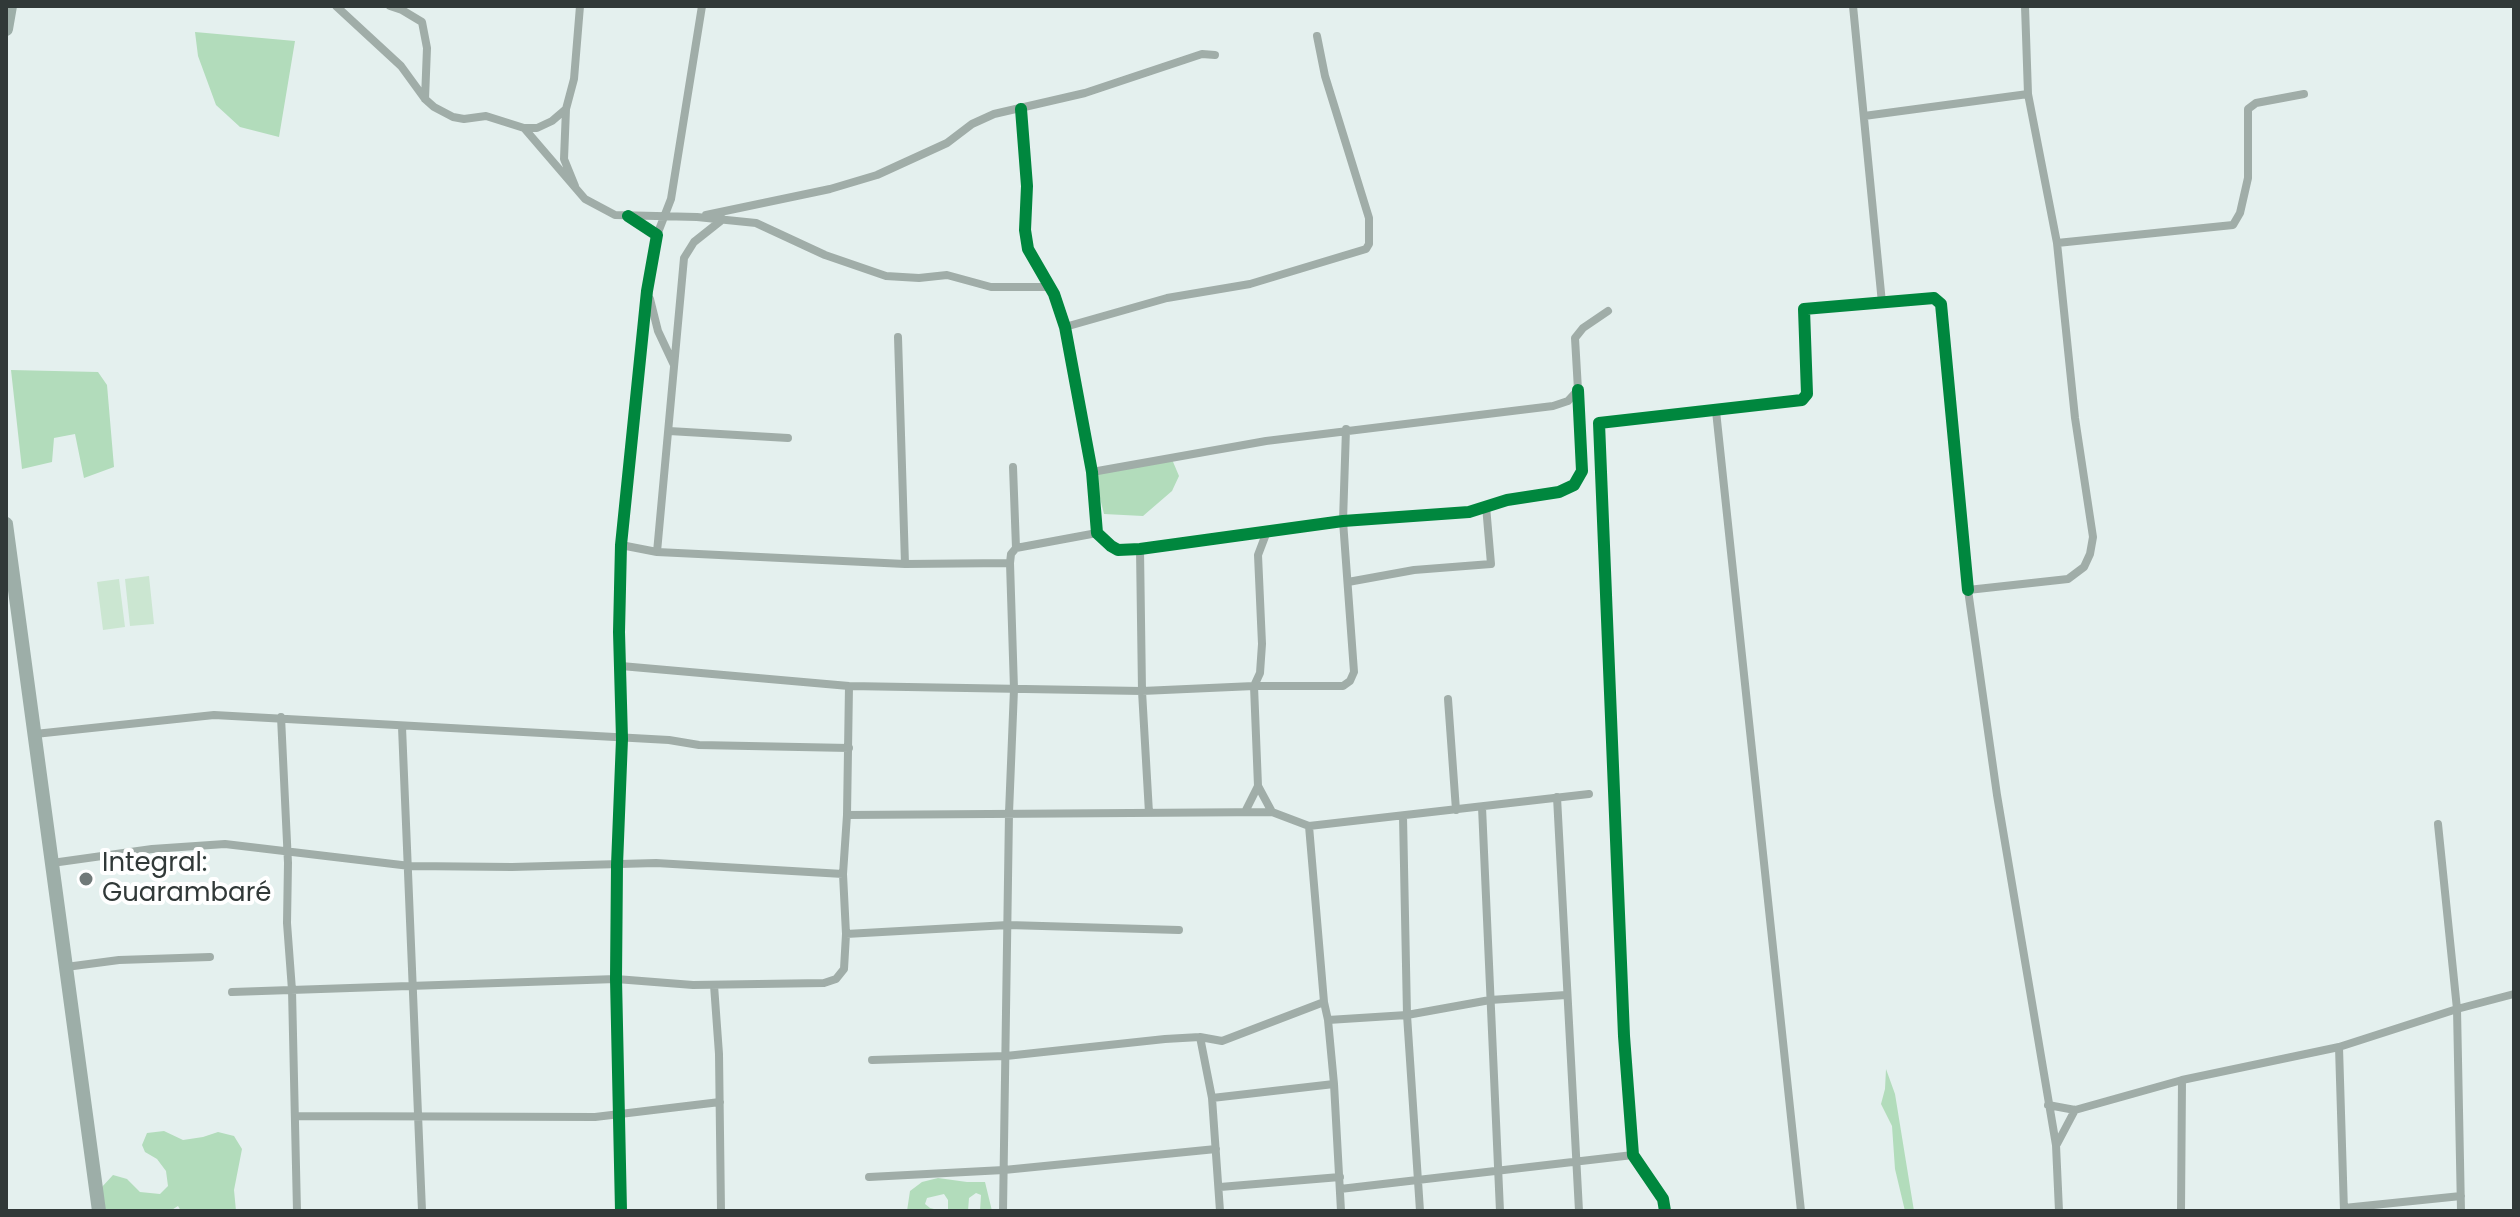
<!DOCTYPE html>
<meta charset="utf-8">
<style>
body{margin:0}
#map{position:relative;width:2520px;height:1217px;overflow:hidden;background:#e4f0ee;font-family:Poppins,sans-serif}
canvas{display:block}
.frame{position:absolute;inset:0;border:8px solid #313938;pointer-events:none}
</style>
<div id="map">
<canvas width="2520" height="1217"></canvas>
<div class="frame"></div>
</div>
<script>
const c = document.querySelector('canvas').getContext('2d');
c.lineJoin = 'round';
function fill(path, color) { c.fillStyle = color; c.fill(path, 'evenodd'); }
const poly = rows => new Path2D(rows.map(r => 'M' + r).join(''));
function trace(path, color, width, dash) { c.strokeStyle = color; c.lineWidth = width; c.lineCap = dash ? 'butt' : 'round'; c.setLineDash(dash || []); c.stroke(path); }
function label(font, color, halo, rows, align = 'center') {
  c.font = font + ' Poppins,sans-serif'; c.lineWidth = 8; c.setLineDash([]); c.textBaseline = 'middle'; c.strokeStyle = halo; c.fillStyle = color; for (const [text, x, y, turn = 0] of rows) {
    c.save(); c.translate(x, y); c.rotate((+turn || 0) * Math.PI / 180); c.textAlign = isNaN(turn) ? turn : align; if (halo) c.strokeText(text, 0, 0); c.fillText(text, 0, 0); c.restore();
  }
}
fill(poly([
 [149,576,154,624,130,626,125,579],
 [119,579,125,627,103,630,97,582]
]), '#cbe6d1');
fill(poly([
 [195,32,295,41,279,137,240,127,216,105,198,56],
 [11,370,98,372,107,385,114,467,84,478,75,434,54,438,52,462,22,469],
 [1171,457,1179,476,1172,491,1143,516,1104,514,1097,486,1097,471],
 [1886,1069,1895,1094,1914,1211,1905,1211,1895,1169,1892,1126,1881,1104,1885,1089],
 [164,1131,183,1140,203,1137,218,1132,234,1136,242,1149,234,1190,236,1211,181,1211,178,1206,170,1211,105,1211,101,1188,113,1175,127,1179,140,1192,160,1194,168,1186,166,1171,157,1159,145,1152,142,1145,147,1133],
 [938,1178,967,1182,985,1182,992,1211,980,1211,981,1195,976,1193,969,1198,968,1211,948,1211,948,1200,944,1194,927,1198,925,1204,930,1208,942,1211,907,1211,910,1191,922,1182]
]), '#b2dcbb');
trace(poly([
 [336,6,401,66,425,99,434,107,453,117,464,119,486,116,524,128,585,199,615,215,697,217,756,223,825,255,886,276,919,278,947,275,991,287,1049,287],
 [390,6,402,10,422,22,427,48,425,99],
 [1853,6,1882,303],
 [2025,6,2028,94,2057,243,2075,418,2093,537,2090,554,2084,567,2068,579,1968,590,1997,795,2056,1145,2059,1211],
 [566,109,564,159,575,186],
 [1021,109,1027,186,1025,230,1028,249,1054,294,1065,327,1092,472,1097,533,1111,546,1118,550,1140,549,1343,521,1469,512,1507,500,1559,492,1574,485,1582,471,1578,390],
 [1864,116,2028,94],
 [524,128,537,128,552,121,566,109,574,79,580,6],
 [706,215,830,189,877,175,947,143,972,124,994,114,1085,93,1202,54,1215,55],
 [657,235,671,199,702,6],
 [2057,243,2233,225,2240,213,2248,178,2248,109,2256,103,2304,94],
 [650,299,658,331,674,365],
 [1065,327,1167,298,1250,284,1366,249,1369,244,1369,218,1325,76,1317,36],
 [898,337,905,564],
 [1716,411,1801,1211],
 [669,431,788,438],
 [1092,472,1266,441,1553,406,1568,401,1578,390,1575,338,1583,328,1608,311],
 [1266,534,1258,555,1262,644,1260,673,1254,686,1258,786,1272,812],
 [621,545,657,552,905,564,1010,563],
 [1016,548,1097,533],
 [1140,549,1142,691,1149,813],
 [657,552,684,258,694,242,723,219],
 [1348,582,1414,570,1491,564,1486,506],
 [621,666,849,686,1142,691,1254,686,1343,686,1350,681,1354,672,1343,521,1346,429],
 [849,686,847,815,843,874,846,934,1008,925,1179,930],
 [1448,699,1456,810],
 [281,717,288,863,287,923,292,990,297,1211],
 [402,727,422,1211],
 [35,734,214,715,669,740,699,745,849,748],
 [1557,797,1579,1211],
 [1482,807,1500,1211],
 [1245,812,1258,786],
 [847,815,1272,812,1309,826,1589,794],
 [1403,816,1407,1015,1420,1211],
 [2438,824,2457,1009,2461,1211],
 [1309,826,1324,1002,1328,1020,1334,1084,1341,1211],
 [52,863,152,849,225,844,410,866,512,867,656,863,843,874],
 [66,967,119,960,210,957],
 [714,985,719,1054,721,1211],
 [232,992,616,979,693,985,824,983,836,979,844,969,846,934],
 [1328,1020,1407,1015,1490,1000,1566,995],
 [1200,1037,1212,1098,1220,1211],
 [2339,1047,2344,1211],
 [872,1060,1006,1056,1165,1039,1200,1037,1222,1041,1324,1002],
 [1212,1098,1334,1084],
 [2048,1105,2075,1110,2182,1080,2339,1047,2457,1009,2514,994],
 [296,1116,595,1117,720,1102],
 [2057,1144,2075,1110],
 [869,1177,1004,1170,1216,1149],
 [1220,1187,1340,1177],
 [1340,1189,1633,1155],
 [2344,1208,2461,1196],
 [621,1211,616,979,617,865,622,739,619,632,621,545,647,291,657,235,628,216],
 [1003,1211,1009,813,1014,689,1010,563,1011,554,1016,548,1013,467],
 [1665,1211,1663,1199,1633,1155,1624,1036,1599,423,1802,400,1807,394,1804,309,1934,298,1941,304,1968,590],
 [2181,1211,2182,1080]
]), '#a0ada8', 8);
trace(poly([
 [6,29,10,6],
 [6,524,99,1211]
]), '#9daea8', 14);
trace(poly([
 [1021,109,1027,186,1025,230,1028,249,1054,294,1065,327,1092,472,1097,533,1111,546,1118,550,1140,549,1343,521,1469,512,1507,500,1559,492,1574,485,1582,471,1578,390],
 [621,1211,616,979,617,865,622,739,619,632,621,545,647,291,657,235,628,216],
 [1665,1211,1663,1199,1633,1155,1624,1036,1599,423,1802,400,1807,394,1804,309,1934,298,1941,304,1968,590]
]), '#00873e', 12);
for (const [x, y, r, color] of [
 [86,879,8,"#707978"]
]) { const dot = new Path2D(); dot.arc(x, y, r, 0, 2 * Math.PI); c.fillStyle = color; c.fill(dot); trace(dot, '#fff', 3); }
label('26px', '#313938', '#fff', [
 ["Integral:",102,864],
 ["Guarambaré",102,894]
], 'left');
</script>
